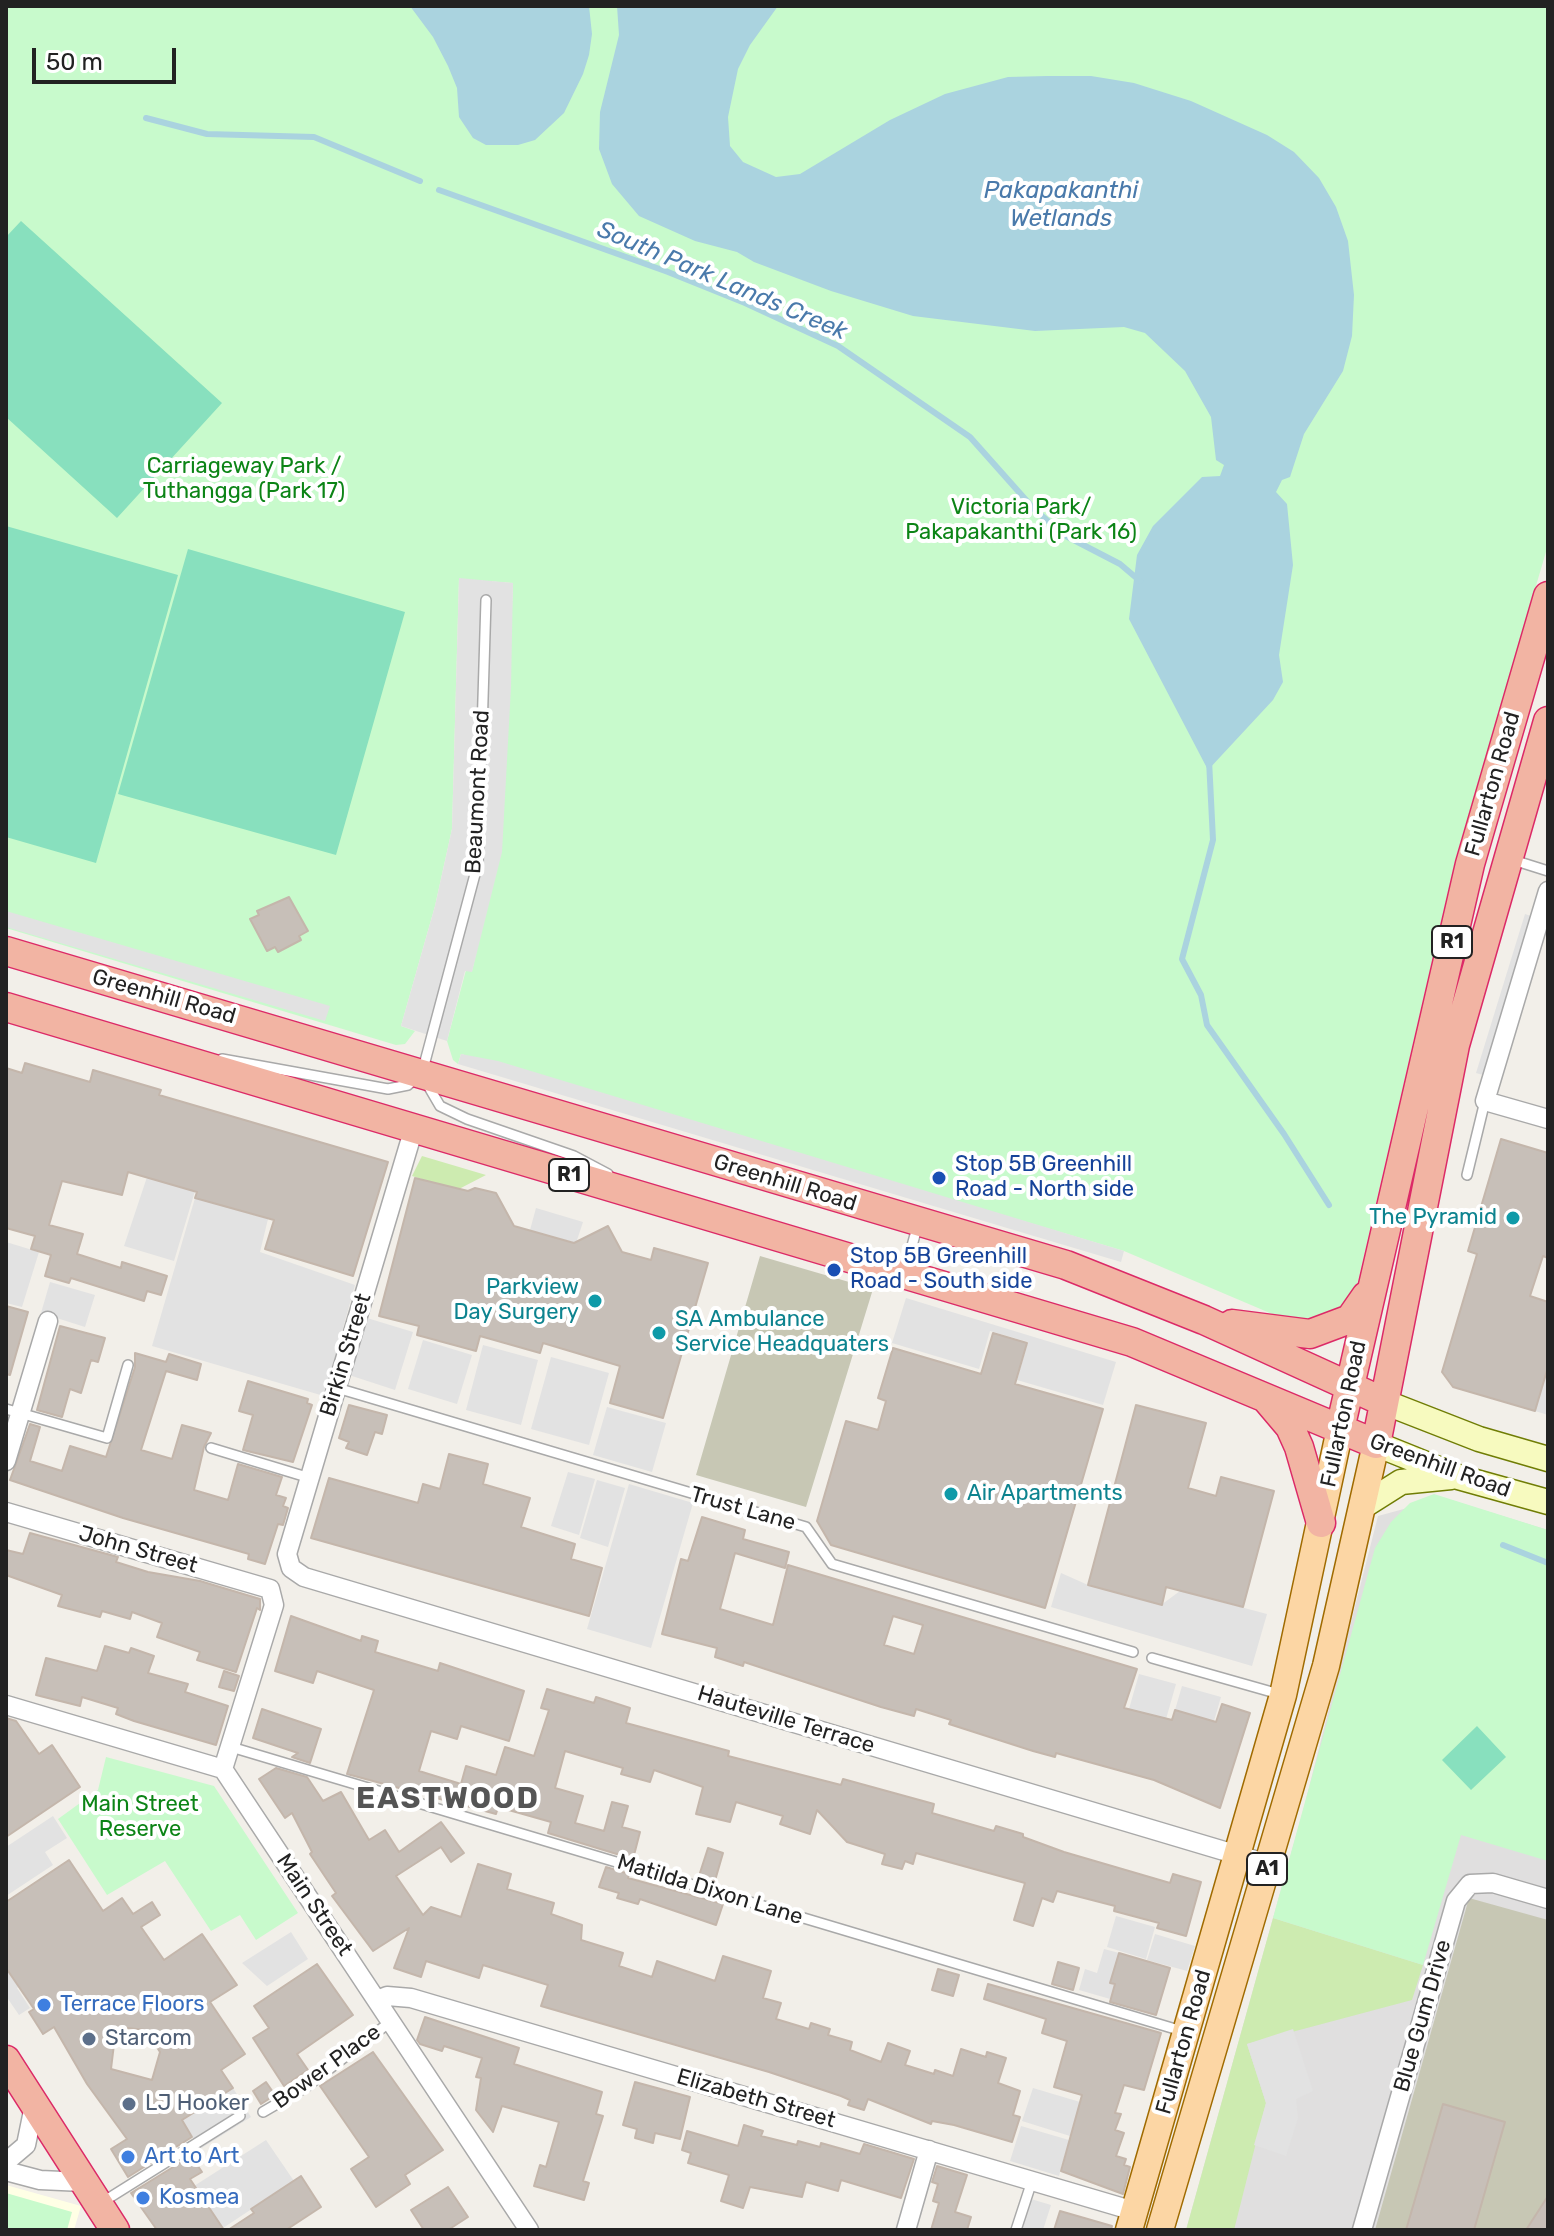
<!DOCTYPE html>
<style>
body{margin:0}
#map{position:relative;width:1554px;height:2236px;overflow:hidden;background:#f2efe9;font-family:Rubik,sans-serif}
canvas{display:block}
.frame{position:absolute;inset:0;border:8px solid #222;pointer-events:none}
.scale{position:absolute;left:32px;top:48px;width:144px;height:36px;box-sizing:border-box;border:4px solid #222;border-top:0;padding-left:10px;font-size:24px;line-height:28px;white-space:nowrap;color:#222;-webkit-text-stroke:6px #fff;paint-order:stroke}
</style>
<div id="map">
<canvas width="1554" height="2236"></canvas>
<div class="frame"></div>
<div class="scale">50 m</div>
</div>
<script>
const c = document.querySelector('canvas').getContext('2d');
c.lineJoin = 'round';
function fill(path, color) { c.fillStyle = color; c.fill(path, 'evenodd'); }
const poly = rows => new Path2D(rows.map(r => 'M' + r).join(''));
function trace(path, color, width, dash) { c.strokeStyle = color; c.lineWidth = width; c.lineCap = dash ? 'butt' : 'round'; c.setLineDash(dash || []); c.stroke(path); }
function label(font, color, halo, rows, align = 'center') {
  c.font = font + ' Rubik,sans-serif'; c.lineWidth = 8; c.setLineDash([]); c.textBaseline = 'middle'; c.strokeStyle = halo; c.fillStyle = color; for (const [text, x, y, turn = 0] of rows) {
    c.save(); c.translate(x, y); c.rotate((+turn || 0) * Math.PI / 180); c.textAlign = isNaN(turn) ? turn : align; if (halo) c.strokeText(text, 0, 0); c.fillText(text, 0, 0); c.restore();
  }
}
fill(poly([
 [1444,1498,1548,1530,1548,2230,1186,2230,1304,1807,1378,1516]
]), '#e0dfdf');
fill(poly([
 [6,2185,81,2206,74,2230,6,2230]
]), '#ffffe5');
fill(poly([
 [760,1256,873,1289,806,1507,696,1475],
 [1469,1898,1548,1920,1548,2230,1375,2230]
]), '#c7c7b4');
fill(poly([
 [422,1156,486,1175,457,1190,412,1176],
 [1273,1918,1423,1965,1412,2000,1247,2044,1266,2103,1234,2230,1186,2230]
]), '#cdebb0');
fill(poly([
 [6,6,1548,6,1548,545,1455,861,1355,1294,1334,1317,1309,1323,1284,1319,1124,1251,461,1054,458,1064,453,1060,447,1041,466,970,472,971,482,927,506,755,513,583,459,579,452,829,435,906,401,1026,415,1031,405,1044,396,1045,6,928],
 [1434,1494,1548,1530,1548,1861,1461,1835,1423,1965,1273,1918,1375,1548,1391,1522,1410,1503],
 [106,1757,214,1786,298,1913,256,1940,240,1915,211,1931,165,1861,107,1895,58,1819,98,1790],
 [6,2193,72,2212,67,2230,6,2230]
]), '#c8facc');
fill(poly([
 [21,221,222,403,117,518,6,417,6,237],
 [6,526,178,575,96,863,6,837],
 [188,549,405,612,336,855,118,794],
 [1477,1726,1506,1757,1471,1790,1442,1760]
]), '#88e0be');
fill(poly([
 [459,578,513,583,511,687,502,852,472,972,465,971,447,1041,401,1026,435,906,452,829],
 [6,911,330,1006,325,1021,6,927],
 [1525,914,1531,916,1483,1075,1476,1073],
 [461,1054,498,1061,1124,1251,1121,1262,458,1064],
 [147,1177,195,1191,174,1261,124,1246],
 [195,1198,268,1219,260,1252,355,1285,324,1396,152,1346],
 [536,1208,583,1222,576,1243,530,1230],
 [6,1242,39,1252,22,1307,6,1303],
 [50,1282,95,1295,85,1327,41,1313],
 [906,1298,1116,1362,1103,1405,1017,1380,1028,1342,990,1331,979,1369,892,1343],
 [367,1318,413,1332,395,1390,349,1375],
 [423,1340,472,1355,457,1404,408,1389],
 [483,1345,538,1360,521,1425,466,1410],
 [551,1357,609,1373,589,1445,531,1429],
 [1548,1367,1548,1415,1535,1411],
 [607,1407,666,1423,652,1472,593,1455],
 [568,1472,595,1479,579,1535,551,1526],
 [597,1480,625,1488,608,1547,580,1538],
 [629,1484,693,1503,651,1648,587,1629],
 [1061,1573,1088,1585,1161,1605,1180,1591,1267,1614,1252,1666,1051,1607],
 [1139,1674,1176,1684,1166,1719,1129,1709],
 [1182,1686,1221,1697,1214,1721,1175,1710],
 [53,1816,67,1838,45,1852,53,1865,6,1896,6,1847],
 [1116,1916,1155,1927,1146,1959,1107,1947],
 [291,1932,308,1959,267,1986,242,1963],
 [1155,1934,1195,1946,1187,1971,1147,1960],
 [1104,1949,1119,1953,1110,1982,1115,1984,1113,1991,1133,1997,1131,2005,1079,1990,1085,1969,1097,1973],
 [27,1956,38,1973,17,1988,30,2008,19,2015,6,1996,6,1971],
 [1293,2029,1313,2091,1296,2099,1298,2118,1286,2156,1254,2145,1266,2103,1247,2044],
 [233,2088,251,2117,200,2149,182,2120],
 [1033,2088,1080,2102,1070,2136,1022,2121],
 [1021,2126,1069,2140,1059,2176,1010,2161],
 [266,2140,294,2181,223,2228,194,2186],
 [1031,2199,1051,2205,1043,2230,1022,2230]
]), '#e2e2e2');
fill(poly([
 [410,6,589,6,592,34,589,55,583,74,564,113,535,140,518,145,486,145,473,138,459,117,457,88,448,66,433,37],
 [617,6,778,6,750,45,738,69,728,117,730,146,743,162,776,177,800,174,890,120,945,94,1008,77,1047,76,1091,76,1134,83,1191,101,1267,135,1294,152,1319,178,1336,207,1348,241,1354,295,1352,336,1343,371,1304,434,1290,477,1282,480,1276,492,1287,504,1293,565,1279,655,1283,682,1273,700,1208,770,1129,619,1137,555,1153,526,1202,477,1220,476,1224,465,1216,460,1211,417,1185,371,1145,333,1124,327,1035,331,913,316,831,291,754,262,737,252,695,241,639,216,612,184,599,149,600,112,619,35]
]), '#aad3df');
trace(poly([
 [146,118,207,134,314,137,420,181],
 [439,190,668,272,745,303,838,346,970,437,1034,509,1064,535,1120,564,1140,581],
 [1209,760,1213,840,1182,959,1201,995,1207,1025,1284,1134,1329,1205],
 [1503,1545,1548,1563]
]), '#aad3df', 6);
const building = poly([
 [289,897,308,931,299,936,301,940,278,952,275,947,267,951,250,919,259,915,257,911,289,897],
 [25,1063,90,1082,93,1070,161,1090,159,1095,388,1162,353,1276,265,1249,274,1220,195,1198,197,1192,128,1172,122,1195,62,1181,49,1225,83,1234,77,1254,121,1268,122,1262,167,1276,161,1295,147,1291,144,1301,71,1278,69,1283,45,1276,51,1255,31,1249,35,1236,6,1228,6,1068,22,1073,25,1063],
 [1501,1139,1548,1153,1548,1258,1543,1256,1530,1296,1548,1302,1548,1367,1535,1411,1453,1387,1442,1372,1477,1254,1468,1251,1501,1139],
 [415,1178,468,1191,475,1188,496,1193,514,1226,574,1243,608,1226,622,1252,651,1260,654,1248,708,1263,663,1418,610,1403,620,1366,543,1343,540,1353,480,1336,476,1351,417,1335,419,1326,379,1316,415,1178],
 [6,1306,28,1312,10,1375,6,1374,6,1306],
 [60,1326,105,1338,98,1362,91,1360,81,1393,70,1389,62,1417,37,1410,60,1326],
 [993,1333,1027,1343,1015,1384,1103,1409,1045,1608,831,1545,817,1521,846,1421,878,1430,886,1401,878,1398,893,1348,981,1374,993,1333],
 [135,1353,166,1362,169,1354,201,1364,197,1380,166,1371,141,1450,172,1459,182,1425,211,1433,204,1447,194,1490,228,1500,238,1464,282,1477,276,1495,286,1498,283,1506,288,1508,283,1525,278,1524,265,1564,248,1559,249,1554,123,1518,10,1480,30,1424,40,1427,30,1461,62,1471,70,1446,106,1457,135,1367,135,1353],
 [248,1381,308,1399,307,1403,312,1405,293,1462,243,1450,253,1415,239,1411,248,1381],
 [349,1405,387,1415,382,1434,375,1432,367,1455,346,1448,349,1442,339,1438,349,1405],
 [1136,1405,1206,1423,1188,1488,1216,1496,1221,1477,1274,1491,1243,1607,1166,1587,1162,1605,1088,1585,1136,1405],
 [449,1454,488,1464,483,1484,530,1498,521,1527,575,1544,571,1559,602,1568,589,1616,311,1538,329,1478,418,1503,423,1484,440,1489,449,1454],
 [702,1517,745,1530,743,1539,789,1552,785,1568,735,1553,720,1609,773,1625,788,1565,1137,1669,1124,1708,1172,1720,1175,1710,1216,1722,1222,1704,1250,1713,1220,1808,1154,1780,1056,1753,1055,1757,1033,1751,949,1724,951,1720,916,1709,914,1716,881,1707,744,1662,743,1666,715,1657,717,1648,662,1634,681,1559,688,1561,702,1517],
 [893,1616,923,1625,914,1654,884,1645,893,1616],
 [30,1533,118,1557,116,1562,148,1572,200,1581,260,1599,260,1610,257,1608,236,1672,197,1660,200,1652,157,1637,162,1623,132,1612,130,1619,102,1611,100,1617,58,1606,62,1595,6,1575,6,1550,23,1554,30,1533],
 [291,1616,361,1641,362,1636,378,1641,375,1652,438,1671,440,1663,524,1691,509,1741,461,1726,457,1739,431,1731,419,1771,461,1784,466,1766,496,1775,505,1747,534,1756,549,1710,541,1708,547,1689,594,1703,596,1697,630,1708,626,1723,729,1751,728,1756,841,1785,843,1779,934,1804,932,1813,994,1831,996,1826,1023,1834,1023,1837,1064,1852,1170,1883,1173,1874,1201,1882,1186,1936,1157,1928,1159,1923,1114,1911,1115,1906,1057,1891,1053,1902,1042,1898,1033,1926,1014,1920,1025,1883,916,1853,913,1864,905,1861,902,1869,882,1864,885,1854,847,1842,817,1810,810,1834,780,1824,783,1816,736,1802,730,1822,696,1814,703,1787,654,1770,650,1782,621,1774,623,1768,565,1751,555,1788,583,1796,575,1823,604,1831,612,1802,628,1806,622,1827,640,1832,633,1859,548,1833,551,1822,498,1807,496,1814,347,1774,374,1690,317,1671,313,1683,275,1671,291,1616],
 [105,1646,129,1653,131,1648,154,1656,148,1673,188,1684,185,1692,228,1706,216,1745,134,1721,116,1714,118,1708,82,1697,80,1706,36,1695,46,1658,97,1671,105,1646],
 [224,1671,239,1676,234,1691,219,1687,224,1671],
 [262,1709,321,1729,310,1763,292,1757,298,1753,253,1738,262,1709],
 [6,1718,16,1721,39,1754,52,1745,80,1787,6,1837,6,1718],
 [276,1768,307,1777,323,1801,341,1792,369,1840,385,1830,399,1852,441,1822,464,1853,451,1862,441,1847,396,1876,423,1915,431,1907,461,1917,478,1864,511,1874,507,1889,554,1903,551,1914,582,1925,581,1940,623,1953,619,1966,652,1977,657,1961,715,1981,723,1956,771,1971,763,1998,781,2003,776,2019,809,2029,811,2023,830,2029,828,2035,852,2042,850,2050,881,2062,888,2043,910,2051,905,2065,934,2074,935,2070,953,2076,961,2049,986,2057,987,2052,1006,2058,998,2083,1020,2091,1013,2115,1020,2117,1012,2142,954,2125,932,2121,931,2124,868,2099,864,2110,848,2105,850,2100,841,2096,769,2072,541,2006,548,1985,483,1965,479,1978,426,1961,421,1977,394,1968,409,1928,373,1951,332,1896,336,1893,310,1854,312,1852,292,1813,285,1818,259,1779,276,1768],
 [708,1848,723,1853,714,1884,698,1879,708,1848],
 [69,1860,103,1911,122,1898,133,1914,152,1902,160,1915,141,1927,164,1960,202,1934,237,1985,210,2002,245,2054,221,2070,233,2088,182,2120,192,2137,128,2177,111,2149,127,2139,87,2084,54,2027,43,2034,29,2012,34,2009,6,1968,6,1902,69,1860],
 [127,2028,146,2030,160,2052,152,2080,111,2069,115,2036,127,2028],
 [606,1867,629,1874,628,1878,723,1904,716,1925,640,1899,638,1904,617,1898,619,1893,599,1887,606,1867],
 [1119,1953,1170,1968,1156,2015,1110,2002,1115,1984,1110,1983,1119,1953],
 [1058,1962,1079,1968,1073,1990,1052,1984,1058,1962],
 [317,1964,353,2015,297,2054,308,2070,284,2086,253,2038,269,2028,254,2006,317,1964],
 [938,1969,959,1975,953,1996,932,1990,938,1969],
 [988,1984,1161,2033,1144,2090,1124,2085,1115,2113,1121,2114,1115,2130,1124,2133,1116,2156,1126,2159,1124,2165,1130,2167,1123,2194,1061,2171,1082,2095,1054,2087,1067,2041,1042,2033,1046,2019,984,1999,988,1984],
 [425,2017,519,2048,514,2064,602,2092,596,2114,603,2116,583,2181,589,2183,584,2200,534,2186,540,2165,546,2167,559,2122,502,2106,493,2132,476,2110,481,2078,476,2077,482,2058,444,2046,442,2051,420,2044,417,2040,425,2017],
 [373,2052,443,2150,405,2175,410,2184,376,2207,351,2169,369,2157,320,2086,373,2052],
 [266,2082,275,2095,261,2104,253,2091,266,2082],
 [635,2082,690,2097,680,2139,655,2133,653,2143,635,2138,637,2129,623,2125,635,2082],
 [1443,2104,1505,2122,1474,2230,1406,2230,1443,2104],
 [744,2125,763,2131,761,2136,797,2145,798,2141,820,2147,821,2143,860,2154,864,2144,914,2159,901,2198,841,2180,838,2191,806,2182,802,2197,750,2187,743,2208,721,2201,729,2175,688,2163,691,2153,682,2150,687,2131,738,2146,744,2125],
 [191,2156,202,2172,190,2179,224,2230,157,2230,131,2193,191,2156],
 [937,2166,967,2175,955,2212,971,2217,967,2230,931,2230,939,2203,933,2201,938,2184,932,2182,937,2166],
 [301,2176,321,2207,286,2230,228,2230,254,2213,251,2209,301,2176],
 [448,2187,468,2217,448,2230,424,2230,411,2210,448,2187],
 [1548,2196,1548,2230,1526,2230,1548,2196],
 [1060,2211,1112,2226,1111,2230,1054,2230,1060,2211]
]);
fill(building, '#c7bfb8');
trace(building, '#c4b6ab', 2);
const service = poly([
 [1510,859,1548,871],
 [222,1059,388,1089,408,1085,417,1077],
 [423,1069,478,863,486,600],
 [426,1082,440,1106,467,1119,574,1156,608,1174],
 [1467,1175,1485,1101],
 [905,1271,918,1224],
 [337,1388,806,1527,832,1564,1133,1652],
 [6,1409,107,1438,128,1365],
 [211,1448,310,1478],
 [1152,1658,1279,1694],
 [231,1747,1182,2031],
 [263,2112,306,2087,390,2022],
 [101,2203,240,2116],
 [1016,2230,1032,2181]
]);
const minor = poly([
 [1548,891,1485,1101,1548,1119],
 [414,1128,287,1554,291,1568,304,1577,1268,1864],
 [6,1461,48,1321],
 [6,1512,270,1589,274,1605,223,1769],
 [6,1705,223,1769,529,2230],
 [377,2000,387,1996,411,1998,1134,2211],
 [6,2162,26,2145,34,2106],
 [6,2171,40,2180,83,2182],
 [906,2230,929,2150],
 [1362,2230,1456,1901,1470,1884,1493,1883,1548,1899]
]);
const secondary = poly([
 [1384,1402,1479,1439,1548,1459],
 [1376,1444,1458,1477,1548,1502],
 [1363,1506,1401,1482,1451,1477]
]);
const primary = poly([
 [1129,2230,1283,1695,1340,1429],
 [1160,2230,1326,1666,1376,1444]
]);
const trunk = poly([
 [6,951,1066,1265,1204,1320,1384,1402],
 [6,1007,1132,1342,1376,1444,1455,1045,1548,721],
 [1232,1324,1310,1334,1350,1319,1366,1296],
 [1268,1401,1290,1427,1299,1447,1321,1523],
 [1340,1429,1470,864,1548,596],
 [6,2060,115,2230]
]);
trace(service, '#a9a9a9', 12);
trace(minor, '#a9a9a9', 21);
trace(secondary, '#707d05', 27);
trace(primary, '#a06b00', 29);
trace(trunk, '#dc2a67', 31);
trace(service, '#fff', 9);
trace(minor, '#fff', 18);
trace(secondary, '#f7fabf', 24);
trace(primary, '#fcd6a4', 26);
trace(trunk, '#f2b4a3', 28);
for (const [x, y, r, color] of [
 [939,1178,8,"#1a4fb4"],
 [1513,1218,8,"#0f9aa8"],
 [834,1270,8,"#1a4fb4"],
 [595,1301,8,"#0f9aa8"],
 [659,1333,8,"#0f9aa8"],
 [951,1494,8,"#0f9aa8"],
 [44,2005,8,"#3f7fe0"],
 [89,2039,8,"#5c6f8a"],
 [129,2104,8,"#5c6f8a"],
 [128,2157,8,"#3f7fe0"],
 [143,2198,8,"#3f7fe0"]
]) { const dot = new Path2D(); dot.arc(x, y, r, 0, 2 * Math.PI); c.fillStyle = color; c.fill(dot); trace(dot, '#fff', 3); }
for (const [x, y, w] of [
 [1452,942,40],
 [569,1175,40],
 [1267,1869,40]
]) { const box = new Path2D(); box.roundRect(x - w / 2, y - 16, w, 32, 6); c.fillStyle = '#fff'; c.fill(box); trace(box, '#222', 2); }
label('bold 20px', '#222', null, [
 ["R1",1452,942],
 ["R1",569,1175],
 ["A1",1267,1869]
]);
label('22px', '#0c8416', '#fff', [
 ["Carriageway Park /",244,467],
 ["Tuthangga (Park 17)",244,492],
 ["Victoria Park/",1021,508],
 ["Pakapakanthi (Park 16)",1021,533],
 ["Main Street",140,1805],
 ["Reserve",140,1830]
]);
label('22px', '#222', '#fff', [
 ["Fullarton Road",1493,784,-74],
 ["Beaumont Road",478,792,-87],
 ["Greenhill Road",164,997,16],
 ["Greenhill Road",785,1183,17],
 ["Birkin Street",346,1355,-73],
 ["Fullarton Road",1344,1414,-78],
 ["Greenhill Road",1440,1466,20],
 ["Trust Lane",743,1509,16],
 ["John Street",138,1550,16],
 ["Hauteville Terrace",786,1720,17],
 ["Matilda Dixon Lane",710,1890,17],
 ["Main Street",314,1905,56],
 ["Blue Gum Drive",1423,2016,-74],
 ["Fullarton Road",1184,2042,-74],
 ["Bower Place",327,2067,-36],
 ["Elizabeth Street",756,2099,16]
]);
label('22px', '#164399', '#fff', [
 ["Stop 5B Greenhill",955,1165],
 ["Road - North side",955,1190],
 ["Stop 5B Greenhill",850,1257],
 ["Road - South side",850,1282]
], 'left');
label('22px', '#0d838f', '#fff', [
 ["The Pyramid",1497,1218],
 ["Parkview",579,1288],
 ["Day Surgery",579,1313],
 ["SA Ambulance",675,1320,"left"],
 ["Service Headquaters",675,1345,"left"],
 ["Air Apartments",967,1494,"left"]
], 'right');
label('22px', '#366cbe', '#fff', [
 ["Terrace Floors",60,2005],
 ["Art to Art",144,2157],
 ["Kosmea",159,2198]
], 'left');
label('22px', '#4e5e75', '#fff', [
 ["Starcom",105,2039],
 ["LJ Hooker",145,2104]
], 'left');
label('italic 24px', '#4a7aab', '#fff', [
 ["Pakapakanthi",1061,191],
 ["Wetlands",1061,219],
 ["South Park Lands Creek",722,281,23]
]);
c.letterSpacing = '2px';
label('bold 30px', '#555', '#fff', [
 ["EASTWOOD",448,1799]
]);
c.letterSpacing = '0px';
</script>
